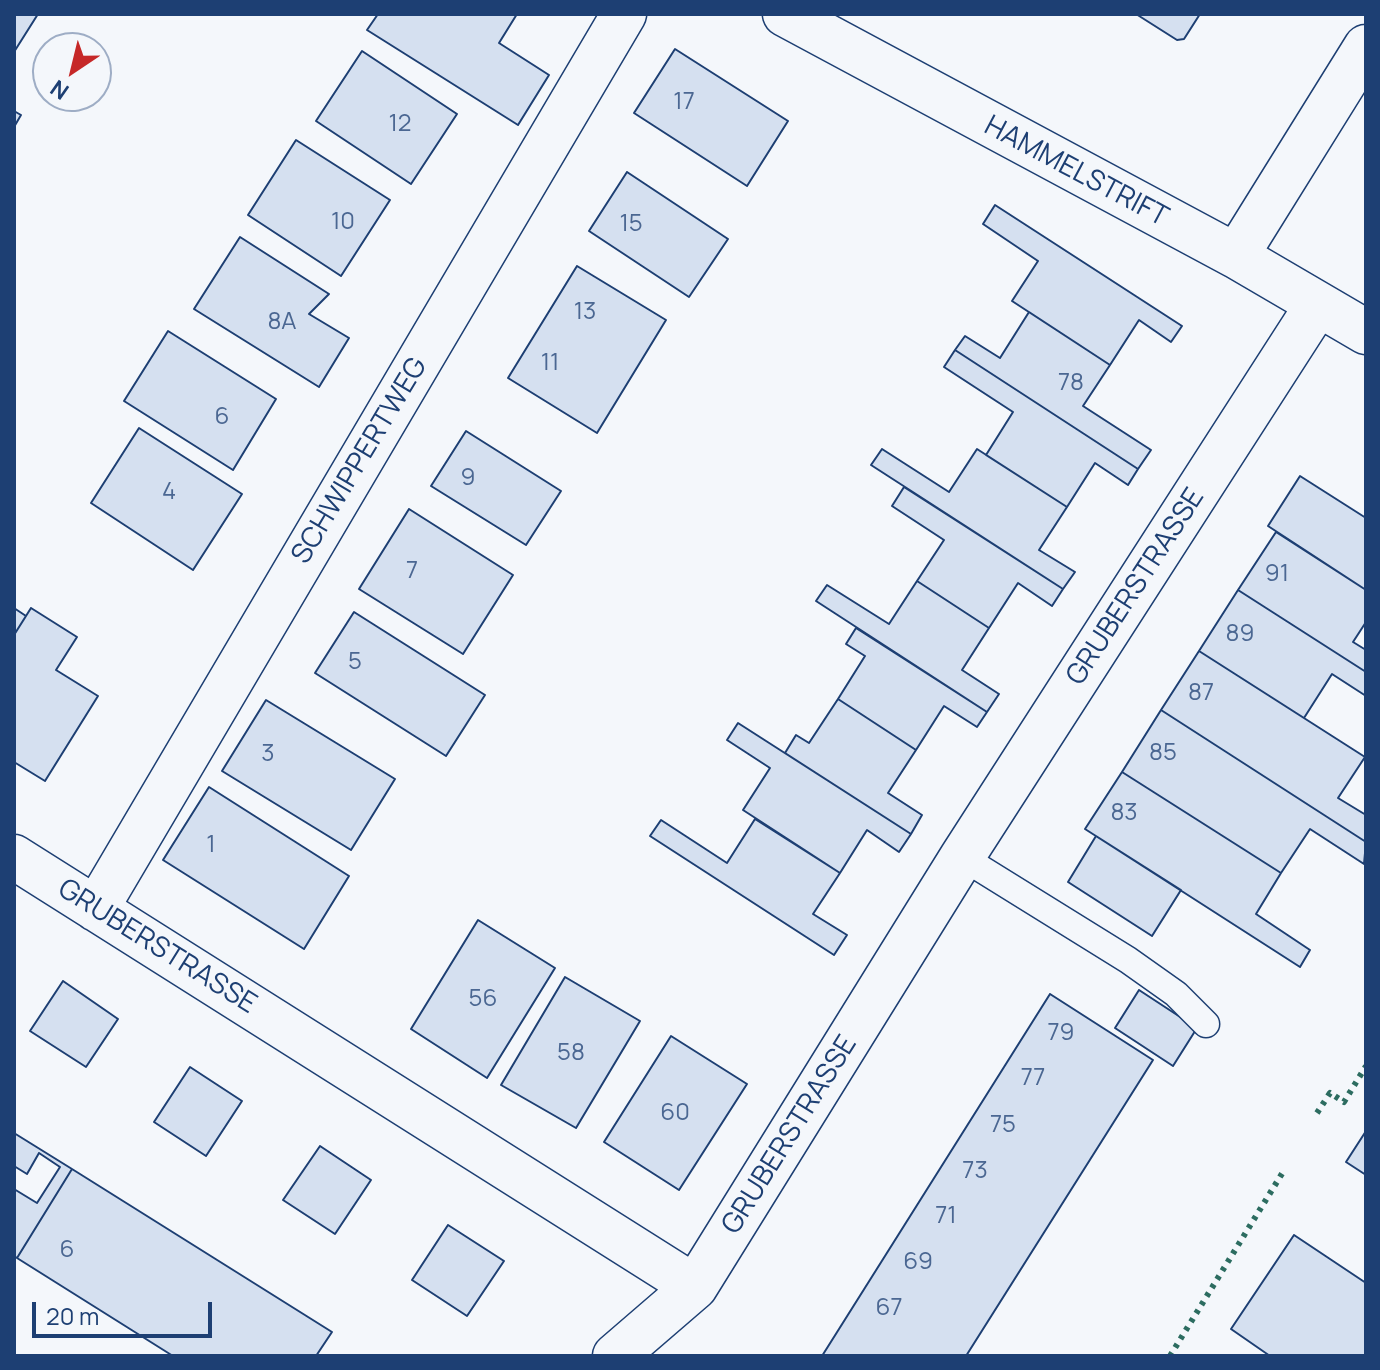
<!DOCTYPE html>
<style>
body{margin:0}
#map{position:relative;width:1380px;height:1370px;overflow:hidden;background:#f4f7fb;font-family:Manrope,sans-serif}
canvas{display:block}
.frame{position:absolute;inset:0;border:16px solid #1d3f73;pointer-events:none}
.north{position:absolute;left:32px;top:32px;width:80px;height:80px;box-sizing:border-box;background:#f4f7fb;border:2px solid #9eadc5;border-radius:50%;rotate:215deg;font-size:22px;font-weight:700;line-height:32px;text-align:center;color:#1d3f73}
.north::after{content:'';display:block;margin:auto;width:28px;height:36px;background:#c62828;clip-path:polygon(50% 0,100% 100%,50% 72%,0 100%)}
.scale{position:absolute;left:32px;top:1302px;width:180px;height:36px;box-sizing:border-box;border:4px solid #1d3f73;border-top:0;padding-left:10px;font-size:24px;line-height:28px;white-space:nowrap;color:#1d3f73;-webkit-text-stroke:6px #f4f7fb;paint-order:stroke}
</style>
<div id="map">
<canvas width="1380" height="1370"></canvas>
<div class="frame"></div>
<div class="north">N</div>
<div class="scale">20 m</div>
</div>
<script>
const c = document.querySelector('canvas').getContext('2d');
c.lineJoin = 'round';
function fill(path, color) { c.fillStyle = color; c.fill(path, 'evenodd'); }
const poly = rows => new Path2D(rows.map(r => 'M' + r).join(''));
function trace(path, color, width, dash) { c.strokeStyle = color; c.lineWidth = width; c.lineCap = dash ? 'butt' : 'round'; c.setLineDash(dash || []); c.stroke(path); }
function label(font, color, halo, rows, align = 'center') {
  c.font = font + ' Manrope,sans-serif'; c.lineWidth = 6; c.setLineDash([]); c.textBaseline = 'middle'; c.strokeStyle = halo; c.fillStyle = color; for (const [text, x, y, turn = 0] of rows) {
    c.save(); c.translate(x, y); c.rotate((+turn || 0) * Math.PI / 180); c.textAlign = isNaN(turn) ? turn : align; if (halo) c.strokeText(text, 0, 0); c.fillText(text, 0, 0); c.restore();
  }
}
const building = poly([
 [14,14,38,14,14,52,14,14],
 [378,14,517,14,499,43,549,75,518,125,367,30,378,14],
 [1136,14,1200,14,1184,39,1177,40,1136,14],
 [675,49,788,121,747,186,634,113,675,49],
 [362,51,457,114,411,184,316,121,362,51],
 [14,111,21,115,14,127,14,111],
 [296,140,390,200,341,276,248,215,296,140],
 [627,172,728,239,689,297,589,231,627,172],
 [995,205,1182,326,1171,342,1139,320,1110,365,1012,301,1038,261,983,224,995,205],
 [240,237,329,294,309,314,349,338,319,387,194,309,240,237],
 [577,266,666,320,597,433,508,378,577,266],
 [1029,312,1110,365,1083,406,1151,450,1138,469,955,350,965,336,1000,358,1029,312],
 [168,331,276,399,233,470,124,401,168,331],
 [955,350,1138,469,1128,485,1095,463,1067,507,986,455,1013,412,944,367,955,350],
 [139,428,242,494,193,570,91,503,139,428],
 [466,431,561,491,526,545,431,486,466,431],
 [882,449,949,492,977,449,1067,507,1039,550,1075,572,1063,589,871,465,882,449],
 [1300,476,1366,518,1366,590,1268,526,1300,476],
 [904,487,1063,589,1052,606,1018,583,989,628,917,581,944,540,892,506,904,487],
 [409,509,513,575,463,654,359,589,409,509],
 [1276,532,1366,590,1366,622,1353,642,1366,650,1366,672,1238,590,1276,532],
 [917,581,989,628,962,670,999,694,987,712,816,601,827,585,889,624,917,581],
 [1238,590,1366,672,1366,696,1332,674,1304,718,1199,651,1238,590],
 [14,608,26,616,14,635,14,608],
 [31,608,77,637,56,670,98,696,45,781,14,762,14,635,31,608],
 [354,612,485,695,446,756,315,673,354,612],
 [856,628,987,712,977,727,944,706,916,750,838,699,865,656,846,644,856,628],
 [1199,651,1365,757,1338,798,1366,815,1366,842,1161,710,1199,651],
 [838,699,916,750,888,793,922,815,911,834,785,753,796,735,809,743,838,699],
 [266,700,395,779,351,850,222,771,266,700],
 [1161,710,1366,842,1364,864,1310,829,1281,873,1122,772,1161,710],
 [738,723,911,834,899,852,867,830,840,873,743,810,770,768,727,740,738,723],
 [1122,772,1281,873,1256,914,1310,950,1300,967,1085,829,1122,772],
 [209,787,349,876,304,949,163,860,209,787],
 [755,819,840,873,813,914,847,935,834,955,650,836,661,820,727,863,755,819],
 [1096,836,1181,890,1152,936,1068,882,1096,836],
 [478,920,555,968,487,1078,411,1029,478,920],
 [565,977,640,1021,576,1128,501,1085,565,977],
 [63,981,118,1019,86,1067,30,1031,63,981],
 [1139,990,1197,1028,1173,1066,1115,1028,1139,990],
 [1050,994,1153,1060,966,1356,822,1356,1050,994],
 [671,1036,747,1084,679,1190,604,1142,671,1036],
 [190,1067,242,1101,206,1156,154,1122,190,1067],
 [1366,1131,1366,1175,1346,1162,1366,1131],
 [14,1133,72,1169,17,1258,14,1256,14,1133],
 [320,1146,371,1180,335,1234,283,1200,320,1146],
 [39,1153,60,1167,37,1203,14,1189,14,1166,27,1174,39,1153],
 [72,1169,332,1332,316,1356,173,1356,17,1258,72,1169],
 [448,1225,504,1261,467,1316,412,1280,448,1225],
 [1294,1235,1366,1283,1366,1356,1270,1356,1231,1329,1294,1235]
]);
fill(building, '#d5e0f0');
trace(building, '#1d3f73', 2);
const service = poly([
 [962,857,1128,960,1176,994,1206,1024]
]);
const minor = poly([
 [785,14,1236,256,1366,332],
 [1236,256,1366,47],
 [14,857,695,1287],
 [96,909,624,14],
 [615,1356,695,1287,962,857,1318,304]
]);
trace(service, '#1d3f73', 29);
trace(minor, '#1d3f73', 47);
trace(service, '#f4f7fb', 26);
trace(minor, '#f4f7fb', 44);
trace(poly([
 [1317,1113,1330,1093,1344,1102,1366,1066],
 [1170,1356,1283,1172]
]), '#2c6c60', 6, [4, 6]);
label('24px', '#4b6792', null, [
 ["17",684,102],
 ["12",400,124],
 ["10",343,222],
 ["15",631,224],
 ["13",585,312],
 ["8A",282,322],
 ["11",550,363],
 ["78",1071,383],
 ["6",222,417],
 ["9",468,478],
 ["4",169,492],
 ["7",412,571],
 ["91",1277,574],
 ["89",1240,634],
 ["5",355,662],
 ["87",1201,693],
 ["85",1163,753],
 ["3",268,754],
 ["83",1124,813],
 ["1",211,845],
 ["56",483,999],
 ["79",1061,1033],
 ["58",571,1053],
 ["77",1033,1078],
 ["60",675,1113],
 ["75",1003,1125],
 ["73",975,1171],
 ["71",946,1216],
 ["6",67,1250],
 ["69",918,1262],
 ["67",889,1308]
]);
label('28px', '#1d3f73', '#f4f7fb', [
 ["HAMMELSTRIFT",1076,172,28],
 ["SCHWIPPERTWEG",360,461,-59],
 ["GRUBERSTRASSE",1136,587,-57],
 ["GRUBERSTRASSE",157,947,32],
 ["GRUBERSTRASSE",790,1135,-58]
]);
</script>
